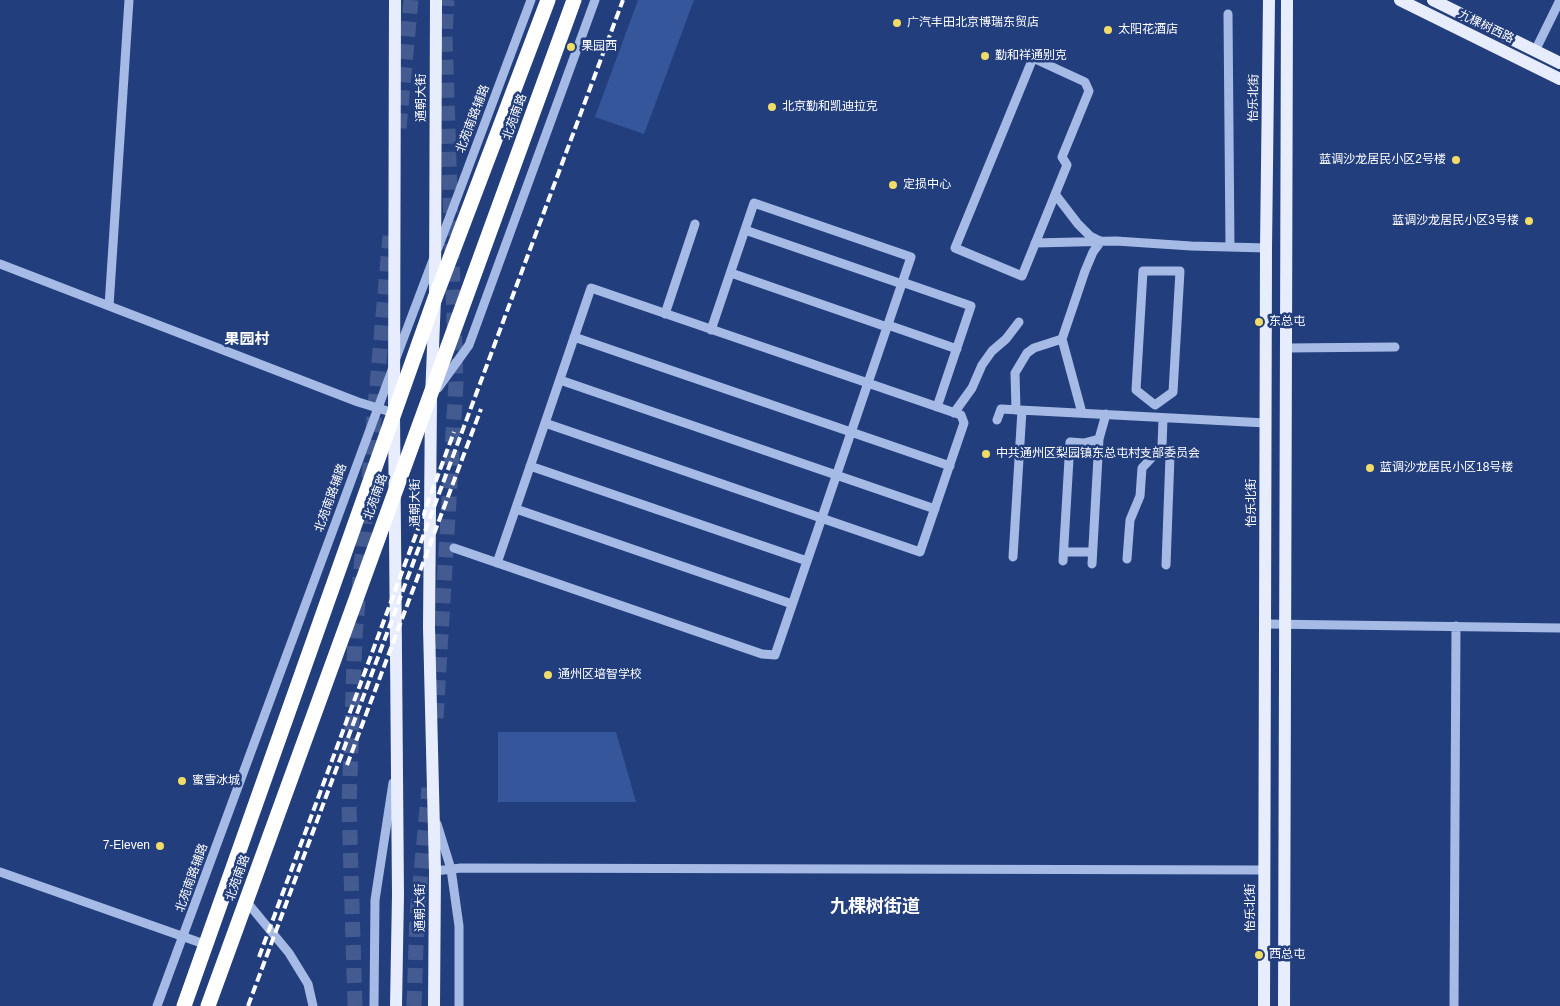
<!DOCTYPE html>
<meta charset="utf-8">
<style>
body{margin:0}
canvas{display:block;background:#223e7d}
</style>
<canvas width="1560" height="1006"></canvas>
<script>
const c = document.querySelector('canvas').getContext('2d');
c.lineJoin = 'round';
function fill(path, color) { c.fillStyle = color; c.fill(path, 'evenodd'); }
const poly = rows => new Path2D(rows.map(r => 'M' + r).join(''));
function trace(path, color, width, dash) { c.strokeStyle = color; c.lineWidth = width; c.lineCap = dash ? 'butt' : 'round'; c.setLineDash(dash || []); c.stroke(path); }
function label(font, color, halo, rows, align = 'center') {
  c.font = font + ' Helvetica,"Noto Sans SC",sans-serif'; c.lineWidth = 5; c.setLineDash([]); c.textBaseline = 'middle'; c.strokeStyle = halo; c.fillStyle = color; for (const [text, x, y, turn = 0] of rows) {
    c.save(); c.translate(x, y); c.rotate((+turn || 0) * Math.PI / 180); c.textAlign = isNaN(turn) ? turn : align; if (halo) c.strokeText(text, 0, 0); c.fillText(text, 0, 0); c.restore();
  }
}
fill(poly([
 [638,0,694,0,644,134,595,117],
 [498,732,616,732,636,802,498,802]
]), '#35569b');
trace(poly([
 [399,128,411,0],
 [436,718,456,383,445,35,447,0],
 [355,1006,349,805,355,636,390,236],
 [414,1006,417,916,429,788]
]), '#435b90', 15, [15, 8]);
trace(poly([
 [1228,14,1230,247],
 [1535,51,1560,0],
 [1033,58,1085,82,1089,91,1062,157,1067,165,1022,276,955,248,1033,58],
 [1055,194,1078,224,1090,236,1098,240],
 [745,230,902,284],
 [1035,243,1116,241,1191,246,1266,248],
 [438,248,531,0],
 [0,264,358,402,394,413],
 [1143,271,1180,271,1173,392,1155,405,1136,390,1143,271],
 [731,273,887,327],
 [902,282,971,306,937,407],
 [109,306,129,0],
 [665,314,695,224],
 [888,325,957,349],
 [574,337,950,466],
 [1287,348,1395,347],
 [396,358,433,260],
 [560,380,935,509],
 [438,388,469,345,595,0],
 [1016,410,1015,373,1027,353,1034,348,1062,339],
 [954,413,972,388,982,365,992,351,1006,339,1019,322],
 [1082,413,1062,339,1085,271,1093,252,1101,241],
 [997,420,1001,409,1266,423],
 [1162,447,1170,456,1166,565],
 [530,466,807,561],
 [516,509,792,604],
 [454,548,762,654,775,655,911,257,754,203,711,330],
 [1064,552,1092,552],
 [1013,557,1022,410],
 [1127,559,1130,520,1140,496,1142,468,1162,447,1163,418],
 [1063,561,1070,442,1084,443,1099,439],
 [497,563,545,423,591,288,961,415,964,423,920,552,545,423],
 [1092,564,1099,439,1106,414],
 [1266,624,1560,628],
 [437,824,451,869,459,926,459,1006],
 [435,871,461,868,1264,870],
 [0,872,207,945],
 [246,901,289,953,308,984,313,1006],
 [157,1006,392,370],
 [374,1006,375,900,393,783],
 [1454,1006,1456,626]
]), '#a6bae6', 9);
trace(poly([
 [395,0,394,413,398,895,396,1006],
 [1400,0,1560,79],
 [1433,0,1560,63],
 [434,1006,435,871,429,627,431,398,435,298,436,0],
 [1264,1006,1266,248,1269,0],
 [1284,1006,1287,0]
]), '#e7edfd', 12);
trace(poly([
 [184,1006,435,298,548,0],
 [208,1006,574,0]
]), '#fff', 15);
trace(poly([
 [347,765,481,409],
 [259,957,454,432],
 [248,1006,623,0]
]), '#fff', 4, [9, 4]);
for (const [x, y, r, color] of [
 [897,23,5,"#f2dc68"],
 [1108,30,5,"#f2dc68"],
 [571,47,5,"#f2dc68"],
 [985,56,5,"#f2dc68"],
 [772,107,5,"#f2dc68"],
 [1456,160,5,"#f2dc68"],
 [893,185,5,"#f2dc68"],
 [1529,221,5,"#f2dc68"],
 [1259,322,5,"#f2dc68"],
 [986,454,5,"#f2dc68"],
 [1370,468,5,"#f2dc68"],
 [548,675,5,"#f2dc68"],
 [182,781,5,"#f2dc68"],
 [160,846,5,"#f2dc68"],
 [1259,955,5,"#f2dc68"]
]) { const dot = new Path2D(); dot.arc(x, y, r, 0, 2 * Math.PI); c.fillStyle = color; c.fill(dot); trace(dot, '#223e7d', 2); }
label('12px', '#fff', '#223e7d', [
 ["广汽丰田北京博瑞东贸店",907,23],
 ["太阳花酒店",1118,30],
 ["果园西",581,47],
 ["勤和祥通别克",995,56],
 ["北京勤和凯迪拉克",782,107],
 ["蓝调沙龙居民小区2号楼",1446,160,"right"],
 ["定损中心",903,185],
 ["蓝调沙龙居民小区3号楼",1519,221,"right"],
 ["东总屯",1269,322],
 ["中共通州区梨园镇东总屯村支部委员会",996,454],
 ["蓝调沙龙居民小区18号楼",1380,468],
 ["通州区培智学校",558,675],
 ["蜜雪冰城",192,781],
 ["7-Eleven",150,846,"right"],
 ["西总屯",1269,955]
], 'left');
label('12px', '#fff', '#223e7d', [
 ["九棵树西路",1486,27,26],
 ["通朝大街",422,98,-90],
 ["怡乐北街",1254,98,-89],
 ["北苑南路",515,117,-70],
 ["北苑南路辅路",473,119,-69],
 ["北苑南路",376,497,-70],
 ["北苑南路辅路",331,498,-70],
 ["通朝大街",416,503,-90],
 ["怡乐北街",1252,503,-90],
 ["北苑南路辅路",192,878,-70],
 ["北苑南路",238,878,-70],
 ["通朝大街",421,908,-90],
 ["怡乐北街",1251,908,-90]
]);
label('bold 15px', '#fff', '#223e7d', [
 ["果园村",247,340]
]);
label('bold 18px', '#fff', '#223e7d', [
 ["九棵树街道",875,907]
]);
</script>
